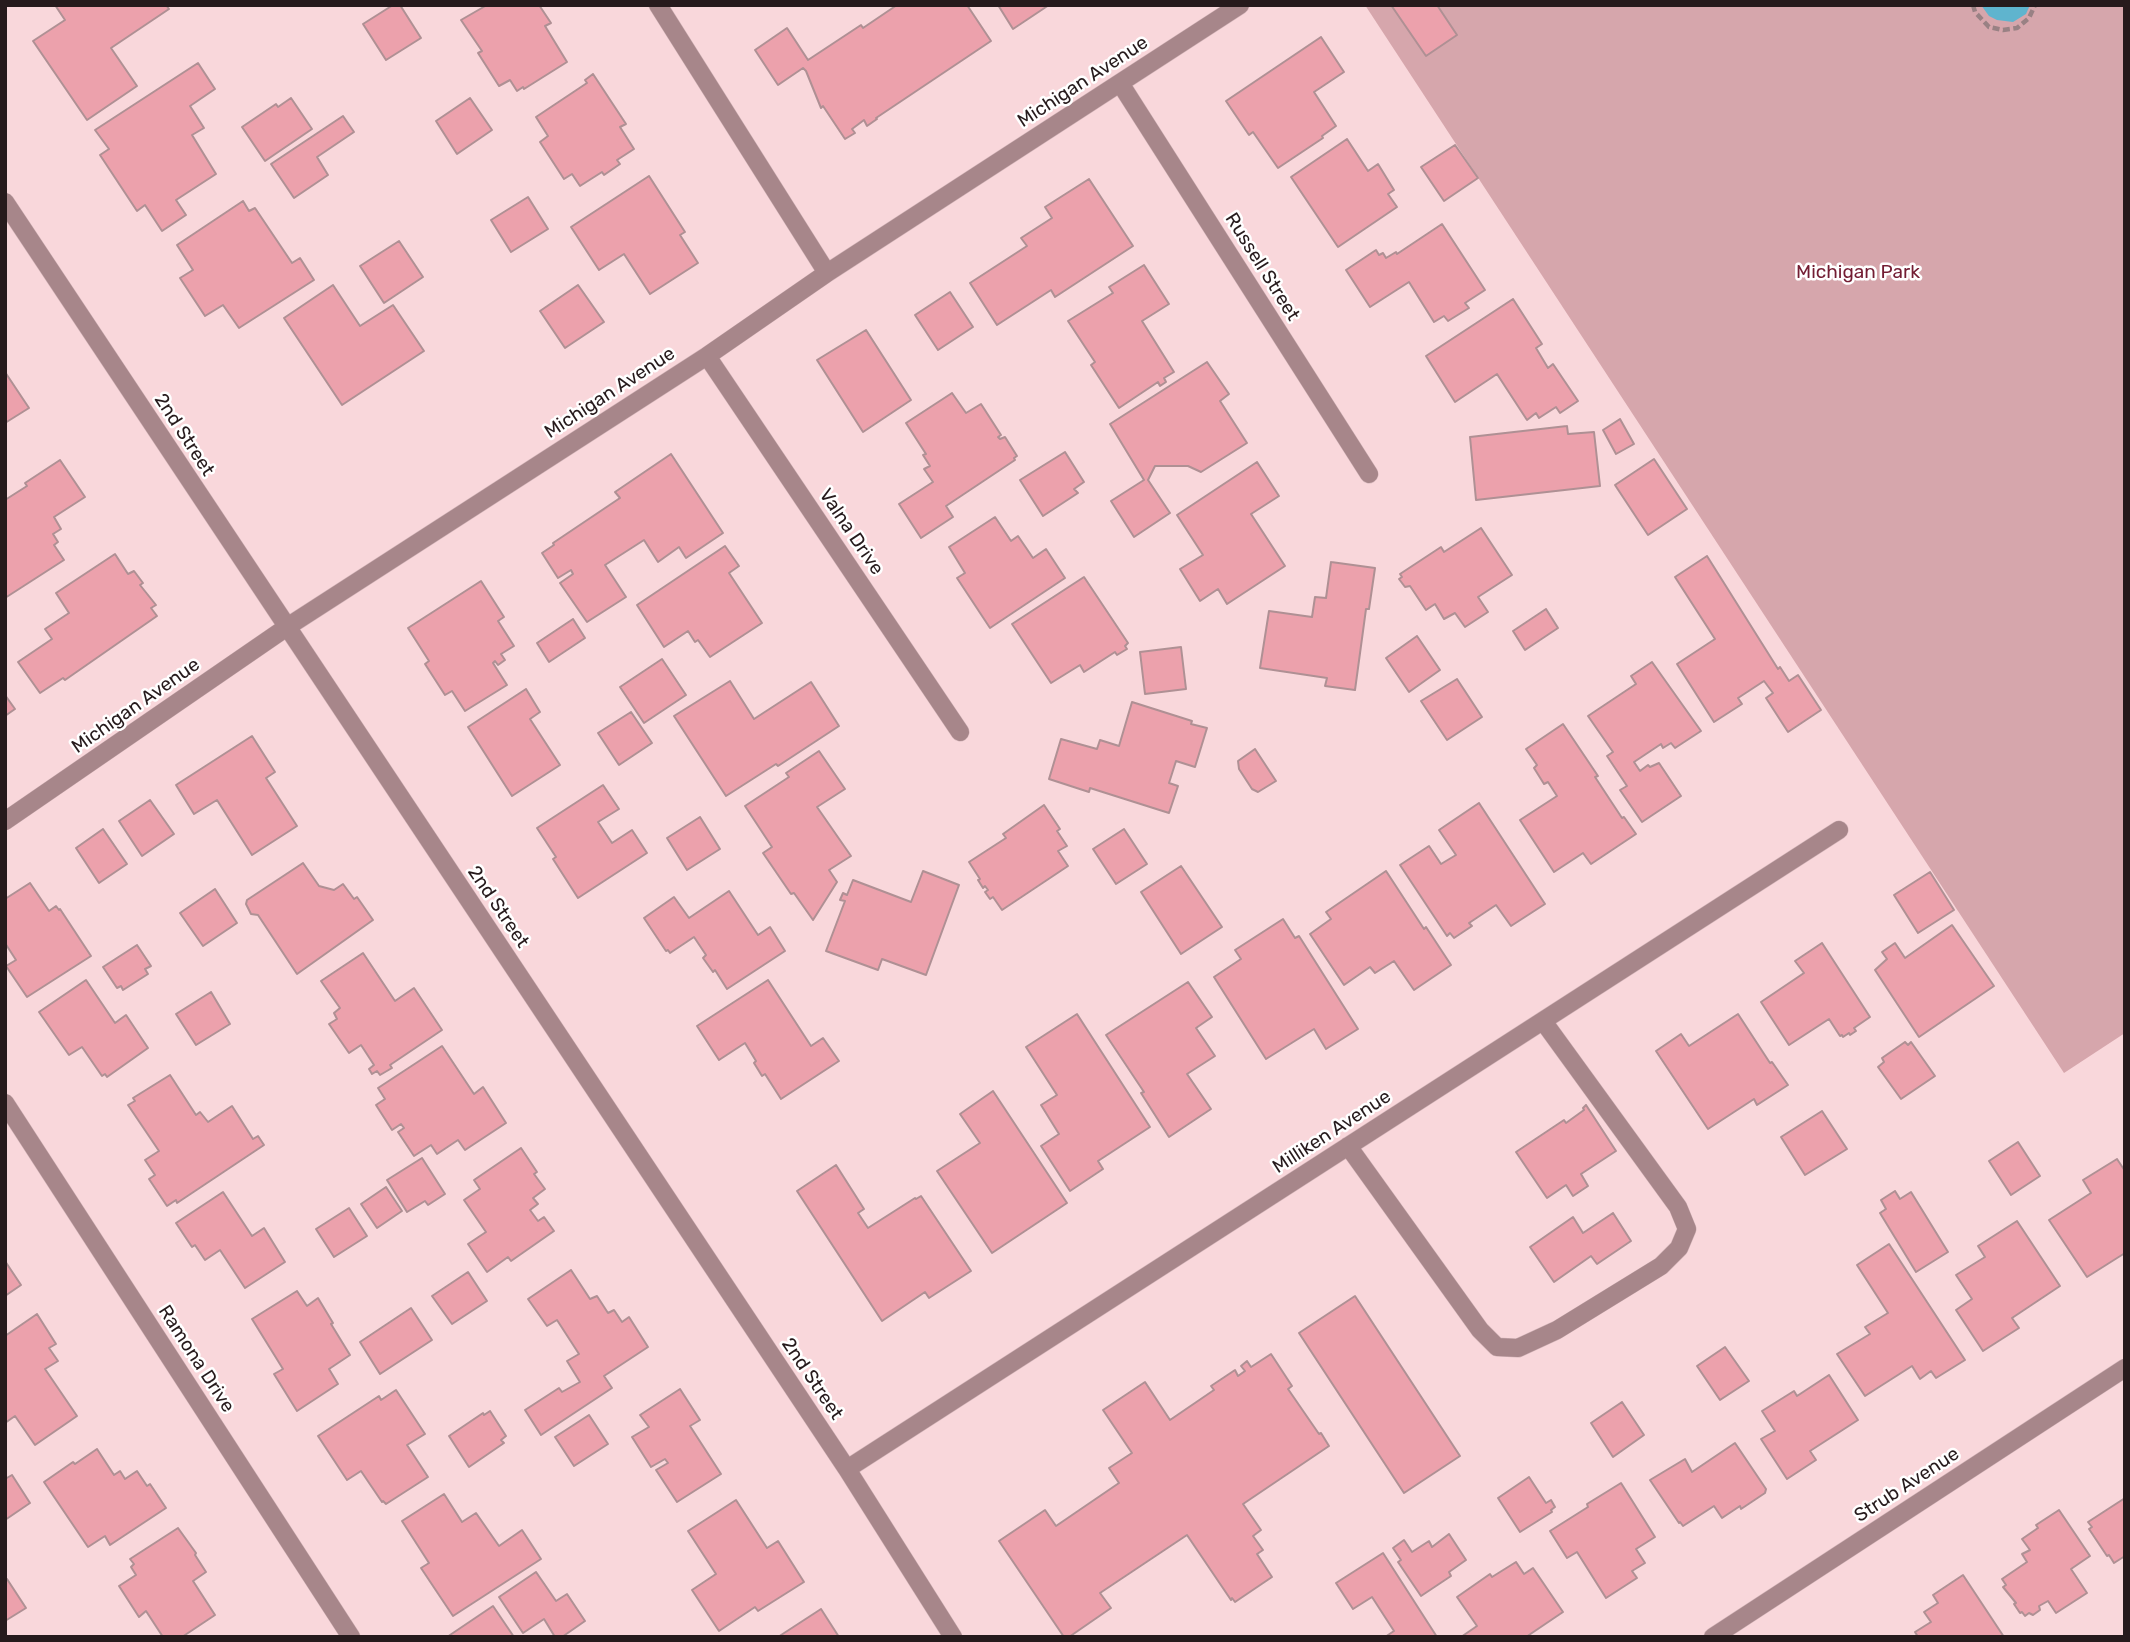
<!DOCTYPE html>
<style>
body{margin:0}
#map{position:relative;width:2130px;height:1642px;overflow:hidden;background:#f9d7db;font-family:Rubik,sans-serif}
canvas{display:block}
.frame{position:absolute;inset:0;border:7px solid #261a1c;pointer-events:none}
</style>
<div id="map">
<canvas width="2130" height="1642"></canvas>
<div class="frame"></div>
</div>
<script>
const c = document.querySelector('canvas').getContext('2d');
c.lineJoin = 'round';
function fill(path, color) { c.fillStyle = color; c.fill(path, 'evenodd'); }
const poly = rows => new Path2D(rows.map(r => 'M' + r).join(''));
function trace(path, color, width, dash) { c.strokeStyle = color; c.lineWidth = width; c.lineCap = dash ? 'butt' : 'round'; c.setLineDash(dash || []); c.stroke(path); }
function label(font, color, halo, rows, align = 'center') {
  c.font = font + ' Rubik,sans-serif'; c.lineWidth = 5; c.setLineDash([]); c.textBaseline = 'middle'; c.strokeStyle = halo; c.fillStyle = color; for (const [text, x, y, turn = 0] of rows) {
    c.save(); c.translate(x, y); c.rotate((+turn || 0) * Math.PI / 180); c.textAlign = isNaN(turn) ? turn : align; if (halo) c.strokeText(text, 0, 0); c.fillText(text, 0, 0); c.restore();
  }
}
fill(poly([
 [1365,5,2125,5,2125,1033,2064,1073]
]), '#d6a6ac');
fill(poly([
 [1981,5,2030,5,2026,14,2013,22,1997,20,1989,16]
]), '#5fb4ce');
const building = poly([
 [55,5,166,5,169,9,111,48,137,86,87,120,33,41,65,20,55,5],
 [393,5,400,5,421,38,386,60,363,24,393,5],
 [487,5,539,5,551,23,545,26,567,62,524,89,523,87,517,91,510,80,499,86,478,53,482,51,461,20,487,5],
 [897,5,967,5,991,41,876,118,877,119,867,126,864,120,852,129,855,133,845,139,823,106,821,108,806,71,803,68,778,85,755,50,787,28,808,60,861,25,863,28,897,5],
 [998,5,1049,5,1013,29,998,5],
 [1391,5,1437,5,1457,35,1426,56,1391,5],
 [1321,37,1344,72,1314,92,1336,126,1322,136,1323,138,1278,168,1253,132,1249,135,1226,101,1321,37],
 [198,63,215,89,190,106,204,128,192,135,216,174,176,200,186,215,162,231,145,205,137,211,100,155,109,149,95,130,198,63],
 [593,74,626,124,620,127,634,149,617,160,620,164,604,175,602,172,580,186,572,174,564,179,540,142,548,136,536,117,587,83,585,80,593,74],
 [291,98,312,129,265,161,242,127,276,104,278,107,291,98],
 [470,98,492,130,457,154,436,121,470,98],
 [343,116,354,132,317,157,328,175,294,198,271,164,343,116],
 [1347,139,1368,171,1378,164,1394,190,1388,194,1397,207,1338,247,1291,177,1347,139],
 [1455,145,1478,178,1444,201,1421,167,1455,145],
 [649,176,685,232,680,235,698,263,650,294,624,254,599,270,571,227,649,176],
 [1089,179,1133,246,1055,297,1051,290,997,325,970,283,1027,246,1021,238,1052,218,1045,207,1089,179],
 [528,197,548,229,511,252,491,220,528,197],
 [243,201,249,211,255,208,292,263,300,258,314,280,239,328,223,305,205,316,180,278,193,270,177,245,243,201],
 [1442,224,1485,290,1465,303,1469,308,1448,321,1444,316,1434,322,1409,282,1370,307,1346,270,1376,250,1379,255,1383,253,1386,258,1396,252,1397,254,1442,224],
 [399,241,423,277,384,303,360,266,399,241],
 [1144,265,1169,304,1142,321,1174,372,1164,378,1166,382,1160,386,1158,382,1119,408,1091,365,1095,362,1068,321,1113,293,1109,287,1144,265],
 [333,285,360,326,393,305,424,351,342,405,284,318,333,285],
 [578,285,604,322,565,348,540,311,578,285],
 [950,292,973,327,938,350,915,315,950,292],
 [1513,299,1542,344,1536,348,1548,368,1553,364,1578,401,1560,413,1556,407,1539,418,1536,413,1527,420,1497,374,1455,402,1426,356,1513,299],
 [866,330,911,400,863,432,817,360,866,330],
 [1207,362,1229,394,1220,401,1247,443,1201,472,1188,466,1155,466,1148,480,1170,513,1134,537,1111,501,1144,480,1110,424,1207,362],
 [5,372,29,408,5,423,5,372],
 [952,393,966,413,981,404,1001,435,998,437,1000,439,1005,437,1017,456,1014,458,1015,460,946,506,953,517,921,538,899,504,933,482,924,469,930,466,923,455,926,454,906,423,952,393],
 [1620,419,1634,444,1616,454,1603,430,1620,419],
 [1567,426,1568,434,1594,432,1600,486,1476,500,1470,437,1567,426],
 [1065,452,1084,482,1074,489,1078,493,1043,516,1020,480,1065,452],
 [671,454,723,533,686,558,679,547,658,562,644,540,605,565,626,597,587,622,560,583,573,574,571,570,558,578,542,553,554,545,553,543,620,498,615,492,671,454],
 [1654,459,1687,509,1648,535,1615,485,1654,459],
 [60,460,85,497,54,517,61,529,53,534,58,542,54,545,64,560,5,598,5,500,27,486,25,483,60,460],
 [1257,462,1279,496,1251,514,1285,566,1227,604,1218,589,1200,601,1180,569,1203,555,1177,515,1257,462],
 [995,517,1011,541,1018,536,1033,558,1046,549,1065,578,990,628,957,578,965,573,949,547,995,517],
 [1481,528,1512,575,1478,597,1488,612,1465,627,1455,613,1444,619,1435,604,1426,610,1410,586,1405,587,1399,579,1402,577,1400,574,1441,547,1444,552,1481,528],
 [725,546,739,566,729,573,762,623,710,657,698,640,695,642,688,631,664,647,637,605,725,546],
 [115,554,128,574,134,571,143,583,140,585,156,605,151,608,157,616,65,680,63,678,40,693,18,662,52,639,45,629,69,613,56,593,115,554],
 [1707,556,1778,669,1780,667,1789,681,1798,675,1821,710,1788,732,1766,698,1773,693,1764,681,1738,698,1742,704,1714,722,1677,664,1715,639,1675,577,1707,556],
 [1331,562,1375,568,1369,609,1366,609,1355,690,1325,686,1327,678,1260,668,1269,611,1312,617,1315,597,1326,598,1331,562],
 [1084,577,1128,643,1125,646,1127,649,1117,655,1115,652,1084,672,1080,665,1051,683,1012,624,1084,577],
 [481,581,504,617,498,621,514,646,501,654,505,660,498,665,495,661,493,663,507,685,465,711,452,691,445,695,425,664,429,661,408,628,481,581],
 [1546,609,1558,628,1525,650,1513,631,1546,609],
 [573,619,585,638,549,662,537,643,573,619],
 [1417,636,1440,670,1409,692,1386,658,1417,636],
 [1181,647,1186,689,1145,694,1140,652,1181,647],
 [662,659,686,695,644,723,620,687,662,659],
 [1652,662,1701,731,1675,748,1671,743,1663,748,1661,744,1634,762,1640,771,1648,765,1650,767,1659,763,1681,796,1642,822,1620,790,1627,786,1607,756,1613,752,1588,716,1636,684,1631,676,1652,662],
 [1457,679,1482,717,1447,740,1421,701,1457,679],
 [730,681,754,719,811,682,839,726,778,766,776,764,726,796,674,716,730,681],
 [526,689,540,712,530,719,560,765,512,796,468,727,526,689],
 [5,695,15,709,5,716,5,695],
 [1132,702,1192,721,1191,724,1207,728,1195,767,1176,761,1169,783,1178,786,1169,813,1090,788,1089,792,1049,779,1061,739,1097,749,1100,740,1119,746,1132,702],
 [631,712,652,743,619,765,598,733,631,712],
 [1563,724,1598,776,1595,777,1622,818,1624,817,1636,834,1591,864,1583,853,1554,872,1520,820,1557,796,1548,782,1544,784,1534,768,1537,765,1526,749,1563,724],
 [252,736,275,772,266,778,297,826,252,855,217,800,194,814,176,785,252,736],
 [1255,749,1276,781,1258,792,1252,789,1239,769,1238,761,1255,749],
 [819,751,845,789,817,807,851,856,829,870,837,882,813,920,794,893,791,894,763,853,772,847,745,806,789,777,786,773,819,751],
 [603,785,619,809,598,822,612,843,632,830,647,853,578,898,553,859,556,857,537,828,603,785],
 [150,800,174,834,142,856,119,821,150,800],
 [1479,803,1545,904,1511,926,1496,905,1469,923,1472,926,1454,938,1450,933,1447,936,1400,865,1429,846,1441,864,1456,855,1439,830,1479,803],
 [1044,805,1060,829,1057,831,1067,846,1058,851,1068,866,1002,910,993,897,990,899,985,892,988,890,985,886,983,888,978,880,980,879,969,862,1006,838,1003,834,1044,805],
 [700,817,720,849,687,870,667,838,700,817],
 [103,829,127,864,99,883,76,848,103,829],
 [1124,829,1147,864,1116,884,1093,849,1124,829],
 [303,863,319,886,334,890,343,884,354,899,357,897,373,920,297,974,258,915,251,914,246,904,247,900,303,863],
 [1181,866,1222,927,1181,954,1141,892,1181,866],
 [923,871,959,885,926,975,882,959,878,970,826,951,845,901,840,900,843,893,847,895,853,880,911,902,923,871],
 [1386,871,1424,929,1426,927,1451,965,1414,990,1394,961,1375,973,1370,967,1344,985,1310,934,1331,919,1326,912,1386,871],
 [1930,872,1954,910,1918,933,1894,895,1930,872],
 [30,883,49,911,56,906,59,910,60,909,91,956,27,997,6,966,16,960,5,943,5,899,30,883],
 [215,889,237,923,203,946,180,913,215,889],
 [729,891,758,935,770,927,785,951,727,989,715,970,713,972,703,958,706,955,694,937,670,953,668,950,666,951,644,918,674,897,689,918,729,891],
 [1283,919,1295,938,1299,936,1358,1029,1326,1049,1314,1029,1266,1059,1214,977,1241,959,1235,950,1283,919],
 [1952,925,1994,986,1919,1037,1875,970,1887,959,1882,952,1895,943,1905,958,1952,925],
 [1822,943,1870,1017,1854,1028,1856,1031,1850,1035,1849,1033,1843,1037,1842,1035,1840,1036,1829,1019,1789,1045,1761,1002,1804,973,1795,961,1822,943],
 [137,945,151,966,145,969,148,974,123,990,121,986,117,988,103,967,137,945],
 [363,953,395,1001,414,988,442,1030,390,1065,392,1068,380,1075,377,1071,372,1074,369,1069,374,1065,361,1045,349,1053,329,1024,337,1019,334,1013,340,1008,321,981,363,953],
 [86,980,115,1023,126,1015,148,1048,107,1077,105,1074,102,1076,82,1047,69,1055,39,1012,86,980],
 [768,980,811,1046,823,1038,839,1061,781,1099,765,1074,762,1076,754,1063,756,1061,745,1043,719,1060,697,1026,768,980],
 [1188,982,1212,1017,1196,1028,1215,1056,1187,1074,1211,1109,1169,1137,1141,1093,1144,1092,1106,1035,1188,982],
 [211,992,230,1024,196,1045,176,1014,211,992],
 [1077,1014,1150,1127,1098,1161,1103,1169,1070,1191,1041,1146,1059,1134,1041,1105,1057,1095,1026,1047,1077,1014],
 [1738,1014,1770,1063,1772,1062,1788,1085,1757,1105,1754,1099,1708,1129,1656,1051,1681,1034,1689,1046,1738,1014],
 [1905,1042,1908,1045,1911,1042,1935,1076,1901,1099,1878,1067,1884,1062,1882,1058,1905,1042],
 [442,1046,474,1094,483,1087,506,1123,465,1150,458,1140,437,1154,431,1145,414,1156,398,1132,404,1128,401,1124,392,1130,376,1105,385,1099,378,1088,442,1046],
 [170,1075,196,1115,200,1112,208,1122,232,1106,253,1139,258,1136,264,1145,177,1203,176,1200,167,1206,149,1179,155,1175,145,1160,159,1151,128,1105,135,1101,133,1098,170,1075],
 [993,1091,1067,1203,992,1253,937,1171,980,1143,960,1114,993,1091],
 [1586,1105,1616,1151,1581,1174,1588,1186,1573,1196,1566,1185,1547,1198,1516,1152,1564,1120,1566,1123,1584,1110,1583,1108,1586,1105],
 [1822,1111,1847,1149,1805,1175,1781,1137,1822,1111],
 [2018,1142,2040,1176,2011,1195,1989,1161,2018,1142],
 [521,1148,537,1172,534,1174,545,1189,533,1198,538,1204,530,1210,538,1221,544,1217,554,1231,511,1261,508,1257,487,1272,468,1244,486,1232,464,1200,480,1189,474,1180,521,1148],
 [422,1158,445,1194,428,1205,425,1201,407,1212,387,1180,422,1158],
 [2117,1159,2125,1171,2125,1253,2087,1277,2049,1220,2091,1193,2083,1180,2117,1159],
 [836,1165,864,1209,858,1213,868,1228,915,1198,916,1199,921,1196,971,1271,929,1298,925,1292,882,1321,797,1191,836,1165],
 [386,1187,402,1211,377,1228,361,1204,386,1187],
 [1895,1191,1900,1199,1911,1192,1948,1252,1916,1272,1880,1213,1886,1209,1881,1200,1895,1191],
 [223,1192,252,1236,264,1228,285,1262,245,1288,220,1250,205,1260,195,1245,192,1247,176,1223,223,1192],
 [349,1208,367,1236,334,1257,316,1229,349,1208],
 [1613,1213,1631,1241,1597,1264,1591,1256,1554,1282,1530,1247,1573,1217,1583,1233,1613,1213],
 [2017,1221,2060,1286,2012,1318,2019,1328,1983,1351,1956,1310,1972,1299,1956,1275,1985,1257,1978,1246,2017,1221],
 [1889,1244,1965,1360,1936,1378,1931,1371,1920,1379,1912,1366,1865,1396,1837,1354,1870,1334,1865,1327,1888,1313,1857,1265,1889,1244],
 [5,1261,21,1285,5,1296,5,1261],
 [571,1270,590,1299,597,1296,608,1313,614,1310,622,1322,629,1317,648,1347,604,1376,612,1388,541,1435,525,1410,559,1388,562,1392,580,1382,567,1361,579,1354,557,1320,547,1326,528,1299,571,1270],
 [468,1272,487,1301,452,1324,432,1296,468,1272],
 [297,1291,307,1306,318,1298,333,1323,331,1324,350,1355,329,1369,338,1384,297,1411,274,1374,283,1369,252,1319,297,1291],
 [1355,1296,1460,1456,1404,1493,1299,1333,1355,1296],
 [411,1308,432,1340,380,1374,360,1342,411,1308],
 [37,1314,56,1344,49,1348,58,1361,45,1369,77,1416,35,1445,15,1416,5,1423,5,1336,37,1314],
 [1725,1347,1749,1381,1720,1400,1697,1366,1725,1347],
 [1271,1354,1292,1386,1288,1389,1319,1434,1321,1433,1329,1446,1243,1504,1261,1530,1253,1536,1263,1550,1257,1554,1272,1577,1235,1602,1232,1598,1231,1600,1187,1535,1100,1593,1111,1608,1069,1637,1064,1637,999,1541,1045,1510,1056,1526,1119,1483,1109,1468,1132,1453,1103,1410,1145,1382,1170,1420,1214,1390,1211,1386,1235,1370,1238,1376,1245,1371,1241,1366,1247,1361,1251,1367,1271,1354],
 [1829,1375,1858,1420,1810,1451,1816,1460,1787,1479,1761,1439,1775,1431,1762,1411,1794,1391,1797,1396,1829,1375],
 [680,1389,700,1420,690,1426,721,1474,677,1502,656,1470,668,1463,665,1459,651,1467,632,1437,649,1427,640,1415,680,1389],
 [396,1390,425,1434,407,1445,428,1477,386,1504,383,1501,382,1502,361,1471,347,1480,318,1436,379,1396,381,1400,396,1390],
 [1622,1402,1644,1435,1613,1457,1591,1423,1622,1402],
 [490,1411,506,1436,501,1440,504,1443,469,1467,449,1436,483,1413,484,1415,490,1411],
 [589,1415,608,1444,574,1466,555,1437,589,1415],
 [1735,1443,1766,1489,1765,1493,1741,1509,1740,1506,1722,1518,1714,1506,1683,1526,1680,1522,1679,1523,1650,1480,1685,1459,1692,1472,1735,1443],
 [97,1449,114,1475,120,1471,125,1479,137,1471,147,1486,150,1484,166,1508,110,1545,105,1536,88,1547,44,1482,73,1462,75,1464,97,1449],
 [12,1475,30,1503,5,1520,5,1479,12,1475],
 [1529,1477,1546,1503,1551,1500,1555,1507,1551,1510,1552,1512,1520,1532,1498,1498,1529,1477],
 [1621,1483,1655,1537,1636,1549,1645,1563,1632,1571,1637,1578,1606,1598,1577,1552,1567,1558,1550,1531,1588,1507,1587,1504,1621,1483],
 [444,1494,462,1522,476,1513,499,1546,522,1530,541,1559,453,1616,421,1568,429,1563,402,1521,444,1494],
 [2125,1498,2125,1556,2114,1563,2109,1555,2107,1556,2089,1529,2092,1527,2088,1522,2125,1498],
 [736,1500,767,1548,778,1541,804,1582,758,1611,755,1607,719,1631,692,1590,716,1574,688,1531,736,1500],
 [2059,1510,2090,1556,2071,1569,2087,1593,2056,1613,2048,1601,2039,1606,2040,1610,2033,1615,2029,1613,2025,1616,2022,1612,2020,1613,2014,1604,2016,1603,2003,1587,2006,1585,2002,1579,2027,1562,2022,1554,2030,1550,2022,1539,2038,1528,2036,1525,2059,1510],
 [178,1528,196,1553,195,1555,206,1572,193,1581,215,1615,182,1637,163,1637,146,1611,139,1617,119,1586,136,1575,131,1567,134,1564,130,1559,178,1528],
 [1449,1534,1466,1560,1449,1572,1451,1576,1421,1596,1398,1562,1401,1560,1393,1548,1404,1540,1412,1552,1429,1541,1432,1547,1449,1534],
 [1383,1553,1437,1637,1385,1637,1394,1631,1372,1597,1353,1609,1336,1583,1383,1553],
 [1516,1562,1524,1574,1533,1568,1563,1612,1526,1637,1461,1637,1477,1626,1457,1597,1490,1574,1492,1577,1516,1562],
 [536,1572,556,1601,567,1594,585,1621,562,1637,555,1637,544,1619,523,1633,499,1597,536,1572],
 [1963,1575,2004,1637,1918,1637,1915,1632,1931,1622,1924,1612,1938,1603,1933,1595,1963,1575],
 [7,1579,26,1608,5,1621,5,1580,7,1579],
 [493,1606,514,1637,447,1637,493,1606],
 [821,1609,839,1637,778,1637,821,1609]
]);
fill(building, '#eca1ac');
trace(building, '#af9094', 2);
const minor = poly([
 [658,5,827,273],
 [1120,83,1369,474],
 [5,202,847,1469,953,1637],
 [707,356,960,732],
 [5,821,287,627,707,356,827,273,1240,5],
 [5,1103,351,1637],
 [1348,1146,1480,1330,1497,1347,1518,1348,1557,1330,1661,1266,1679,1248,1687,1229,1678,1207,1543,1021],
 [847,1469,1839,830],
 [1713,1637,2125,1368]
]);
trace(minor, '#d3b5b9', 19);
trace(poly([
 [1973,5,1975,12,1989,27,2003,30,2017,28,2029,18,2035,5]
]), '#998184', 4.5, [7, 3.5]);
trace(minor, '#a7868a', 18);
label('19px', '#261a1c', '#fff', [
 ["Michigan Avenue",1083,82,-33],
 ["Russell Street",1262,267,58],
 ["Michigan Avenue",610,393,-33],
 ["2nd Street",184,435,57],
 ["Valna Drive",851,532,56],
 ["Michigan Avenue",136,706,-35],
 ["2nd Street",498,907,56],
 ["Milliken Avenue",1332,1132,-33],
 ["Ramona Drive",196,1359,57],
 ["2nd Street",812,1379,56],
 ["Strub Avenue",1907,1485,-33]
]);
label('19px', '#731d33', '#fff', [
 ["Michigan Park",1858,273]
]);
</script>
